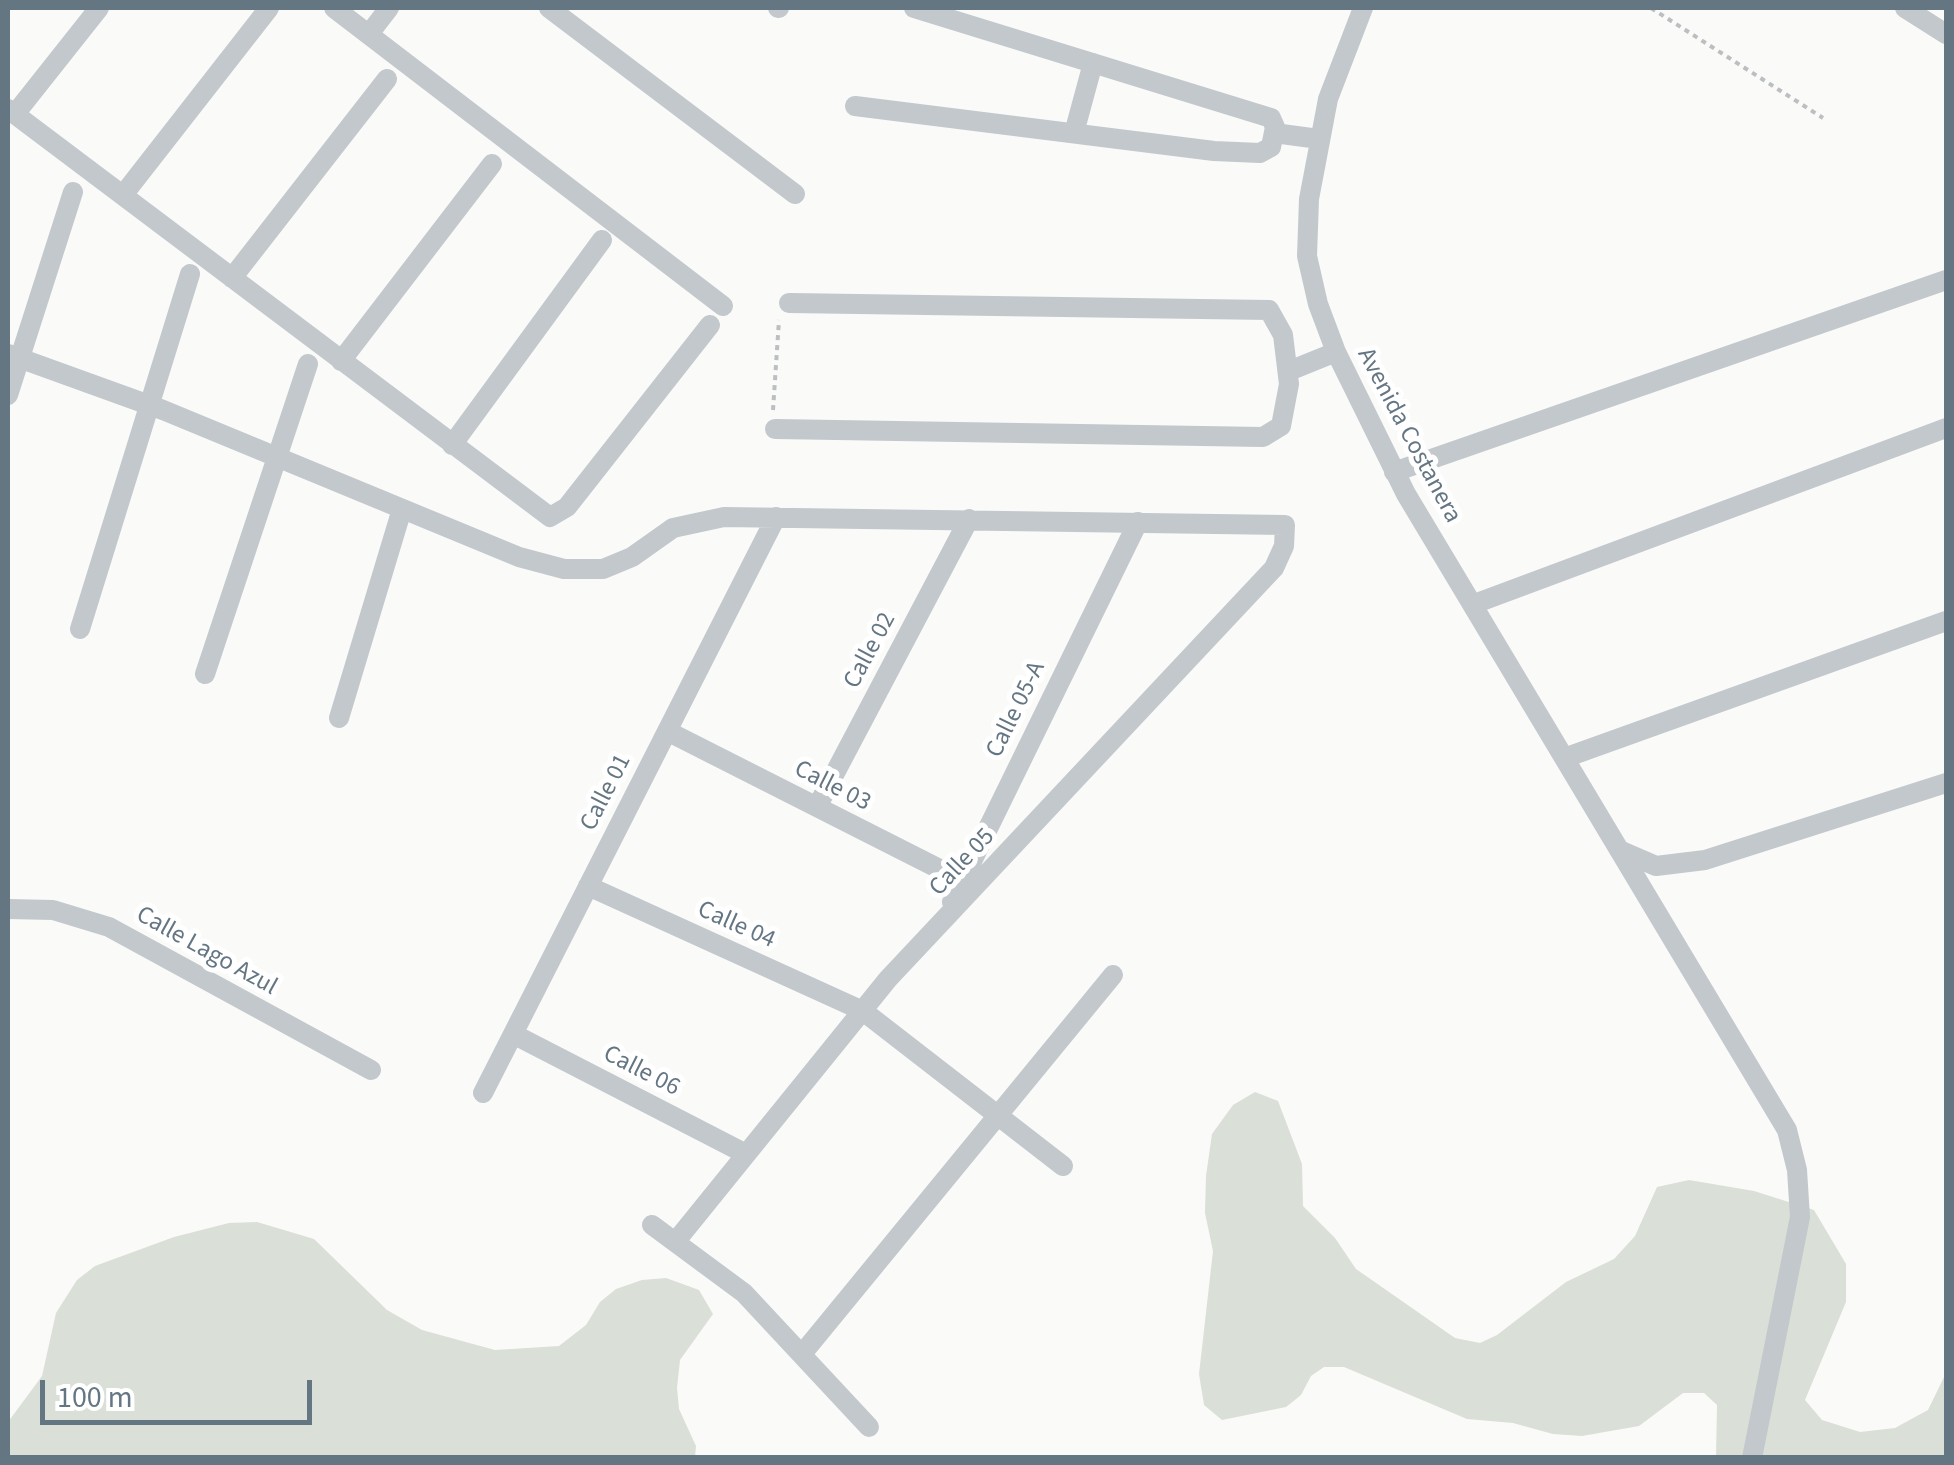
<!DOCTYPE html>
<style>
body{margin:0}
#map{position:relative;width:1954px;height:1465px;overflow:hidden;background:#fafaf8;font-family:"Source Sans 3",sans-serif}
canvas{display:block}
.frame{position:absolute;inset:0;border:10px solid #657683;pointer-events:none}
.scale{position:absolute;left:40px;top:1380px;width:272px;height:45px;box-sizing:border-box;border:5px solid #657683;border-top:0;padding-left:12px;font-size:30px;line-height:35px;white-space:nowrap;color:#657683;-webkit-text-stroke:8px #fff;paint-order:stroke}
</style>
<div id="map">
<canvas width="1954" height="1465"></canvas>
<div class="frame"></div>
<div class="scale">100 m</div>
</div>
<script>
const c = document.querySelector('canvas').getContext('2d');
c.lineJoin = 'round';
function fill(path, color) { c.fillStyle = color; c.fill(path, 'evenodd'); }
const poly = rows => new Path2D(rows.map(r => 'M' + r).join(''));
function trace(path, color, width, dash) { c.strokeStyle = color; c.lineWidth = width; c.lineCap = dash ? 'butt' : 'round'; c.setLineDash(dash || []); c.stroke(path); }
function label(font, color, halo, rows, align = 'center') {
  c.font = font + ' "Source Sans 3",sans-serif'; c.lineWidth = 10; c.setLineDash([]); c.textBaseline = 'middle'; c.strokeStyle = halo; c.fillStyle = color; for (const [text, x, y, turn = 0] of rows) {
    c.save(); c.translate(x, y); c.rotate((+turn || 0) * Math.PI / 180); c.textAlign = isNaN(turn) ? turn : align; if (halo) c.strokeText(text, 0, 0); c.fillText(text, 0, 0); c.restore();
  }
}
fill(poly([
 [1255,1092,1278,1101,1302,1164,1303,1206,1335,1238,1356,1269,1455,1338,1480,1343,1497,1335,1566,1282,1614,1259,1635,1236,1657,1187,1689,1180,1754,1191,1814,1210,1846,1264,1846,1302,1805,1400,1822,1420,1860,1432,1895,1428,1928,1410,1946,1373,1946,1457,1716,1457,1717,1405,1704,1393,1683,1393,1639,1426,1582,1436,1553,1434,1513,1423,1467,1419,1344,1367,1324,1367,1311,1376,1301,1395,1286,1407,1222,1420,1204,1405,1199,1374,1213,1251,1205,1213,1206,1176,1212,1134,1233,1105],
 [257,1222,314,1239,387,1310,422,1330,495,1350,559,1346,586,1325,600,1302,616,1289,642,1280,666,1278,699,1290,713,1314,680,1360,677,1388,679,1409,696,1446,695,1457,8,1457,8,1422,42,1376,56,1313,77,1280,95,1266,174,1237,229,1223]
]), '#dadfd7');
trace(poly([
 [1651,8,1823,118],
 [773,410,779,320]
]), '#bbbfc2', 4, [5, 5]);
trace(poly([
 [334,8,723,306],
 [549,8,795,194],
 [778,8,779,8],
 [1363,8,1328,99,1309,199,1307,256,1318,304,1336,352,1406,494,1787,1130,1797,1170,1800,1217,1752,1458],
 [1905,8,1946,34],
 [369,34,389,8],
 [855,106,1214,151,1260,153,1271,147,1275,127,1271,118,914,8],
 [8,109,550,517,567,507,710,325],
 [15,114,99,8],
 [1074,133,1093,63],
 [1274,133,1319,139],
 [123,195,269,8],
 [232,278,387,79],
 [8,354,163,410,519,557,564,569,603,569,632,557,673,528,724,517,1285,525,1284,546,1274,568,888,979,676,1241],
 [341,361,492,164],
 [1289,371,1336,352],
 [8,395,73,192],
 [775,429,1263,437,1281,426,1289,384,1283,335,1269,310,789,303],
 [452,445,602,240],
 [1394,472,1946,280],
 [1474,604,1946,428],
 [80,629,190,274],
 [205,674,308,364],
 [339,718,402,509],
 [667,731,973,886],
 [1567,757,1946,621],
 [817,807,969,519],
 [1619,850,1656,866,1705,860,1946,783],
 [588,886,863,1011,1063,1166],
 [952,902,1138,522],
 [8,909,53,910,109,927,371,1070],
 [513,1034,746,1154],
 [483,1093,776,517],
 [652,1225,744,1293,869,1427],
 [802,1354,1113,975]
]), '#c3c8cc', 20);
label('25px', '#657683', '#fff', [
 ["Avenida Costanera",1408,436,62],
 ["Calle 02",871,651,-62],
 ["Calle 05-A",1017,710,-64],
 ["Calle 03",832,787,27],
 ["Calle 01",607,793,-63],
 ["Calle 05",963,863,-47],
 ["Calle 04",736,926,24],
 ["Calle Lago Azul",206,952,29],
 ["Calle 06",641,1072,27]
]);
</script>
